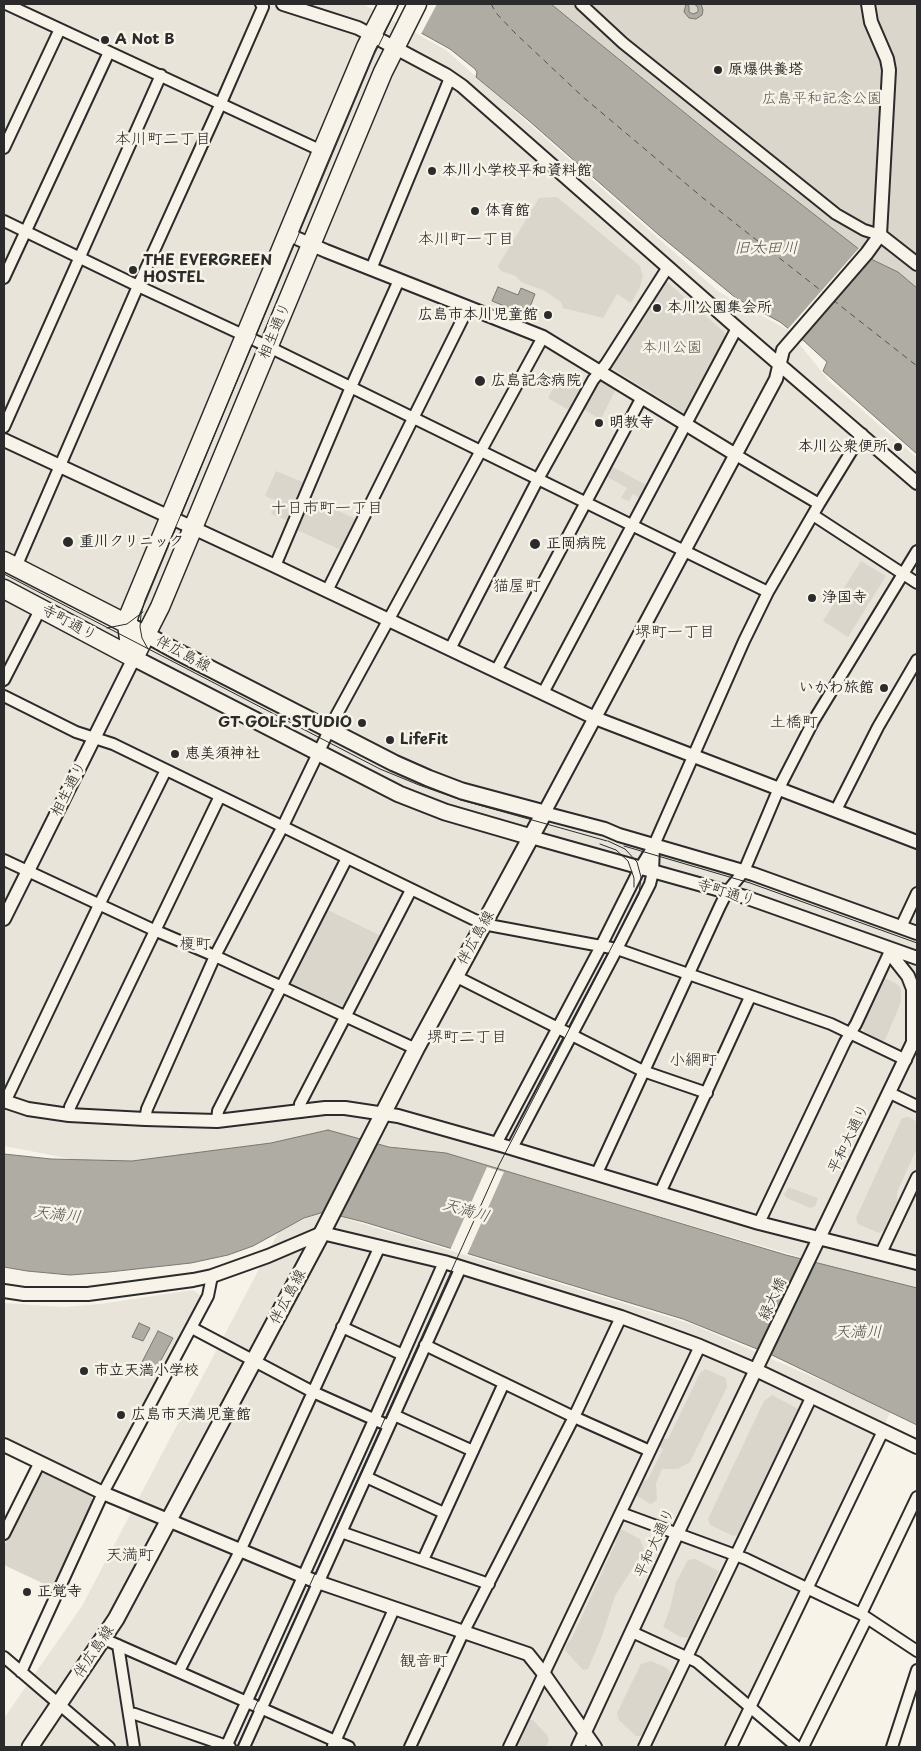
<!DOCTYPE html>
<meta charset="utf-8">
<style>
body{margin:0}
#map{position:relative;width:921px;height:1751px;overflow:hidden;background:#f7f3e8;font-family:"Playpen Sans",sans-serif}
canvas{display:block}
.frame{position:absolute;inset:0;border:5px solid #2b2b2b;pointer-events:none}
</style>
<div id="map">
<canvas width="921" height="1751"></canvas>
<div class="frame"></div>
</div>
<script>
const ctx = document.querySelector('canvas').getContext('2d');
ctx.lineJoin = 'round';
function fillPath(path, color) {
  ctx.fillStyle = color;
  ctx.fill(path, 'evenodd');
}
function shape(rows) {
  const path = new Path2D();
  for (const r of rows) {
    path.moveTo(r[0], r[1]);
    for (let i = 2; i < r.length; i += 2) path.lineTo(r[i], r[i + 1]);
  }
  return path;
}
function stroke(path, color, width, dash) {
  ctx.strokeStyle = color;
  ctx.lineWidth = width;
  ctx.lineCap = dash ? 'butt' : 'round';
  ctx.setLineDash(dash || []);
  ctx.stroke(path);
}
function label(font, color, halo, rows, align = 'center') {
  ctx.font = font + ' "Playpen Sans","Klee One",sans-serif';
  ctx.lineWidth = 5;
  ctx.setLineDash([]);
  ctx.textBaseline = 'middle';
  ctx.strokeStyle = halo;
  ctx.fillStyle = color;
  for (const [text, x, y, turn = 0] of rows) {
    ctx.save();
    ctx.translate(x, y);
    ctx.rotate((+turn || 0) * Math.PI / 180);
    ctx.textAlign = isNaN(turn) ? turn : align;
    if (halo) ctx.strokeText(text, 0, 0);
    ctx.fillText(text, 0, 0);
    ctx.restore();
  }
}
fillPath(shape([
 [4,4,363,4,446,50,719,292,788,330,830,382,917,458,917,1290,841,1272,800,1257,480,1164,337,1135,199,1157,148,1163,77,1160,4,1146],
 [315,1214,344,1218,694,1325,891,1411,731,1747,4,1747,4,1718,82,1606,279,1231],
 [193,1290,203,1297,106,1481,97,1482,4,1436,4,1303,63,1307,100,1304]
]), '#e8e4da');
fillPath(shape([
 [551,4,917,4,917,288,898,272,873,260,717,139],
 [557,197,640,266,643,277,639,289,631,303,617,294,603,318,563,308,561,302,545,291,521,282,516,276,501,271,498,266,539,198],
 [661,282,667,282,724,332,726,338,689,410,682,412,612,368,611,362],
 [562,373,584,385,570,411,548,398],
 [601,380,616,389,601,419,582,409,596,382],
 [611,466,648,486,641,499,633,494,629,501,621,498,627,488,606,476],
 [276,471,305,483,289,521,271,514,277,501,265,496],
 [309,497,356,519,341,550,295,529],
 [861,561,886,576,848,637,823,621],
 [326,909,383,937,348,1004,341,1006,291,984,290,979],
 [885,978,897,984,901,989,901,1002,885,1040,881,1041,864,1031,862,1026],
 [909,1117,917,1122,917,1148,897,1192,897,1204,884,1230,879,1233,858,1224,856,1218,902,1118],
 [788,1188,791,1188,818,1198,815,1206,810,1208,787,1198,784,1195],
 [705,1369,726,1378,727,1387,690,1462,678,1469,662,1469,656,1483,657,1500,651,1504,637,1496,637,1492,642,1482,648,1479,663,1449,659,1446,662,1438,668,1439,700,1373],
 [772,1395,798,1409,738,1535,733,1536,710,1525,708,1519,764,1401],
 [45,1473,91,1496,94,1502,55,1589,4,1565,4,1546,40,1474],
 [621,1529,640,1539,644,1550,615,1596,602,1636,588,1669,583,1670,565,1650,567,1643,572,1638,615,1544,617,1535],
 [695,1559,719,1571,688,1638,681,1637,663,1627,670,1609,676,1582,688,1560],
 [651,1661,667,1668,671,1673,641,1736,636,1736,619,1720,617,1713,641,1664],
 [529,1720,533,1720,547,1735,549,1741,546,1747,516,1747]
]), '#dad6cc');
const water = shape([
 [369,4,551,4,717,139,873,260,898,272,917,288,917,454,823,371,827,362,804,341,780,322,736,298,659,235,528,120,476,77,477,72,475,69,450,49,369,4],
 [686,4,689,6,689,12,693,14,698,12,698,8,696,5,692,4,701,4,703,10,702,15,696,19,689,18,684,12,686,4],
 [498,287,518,295,521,288,535,294,527,315,492,301,498,287],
 [328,1130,389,1147,446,1153,786,1255,917,1288,917,1425,772,1355,683,1319,364,1222,324,1212,304,1218,253,1246,228,1255,191,1263,109,1272,70,1275,27,1271,4,1267,4,1154,51,1159,132,1161,271,1143,328,1130],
 [139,1323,150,1328,143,1341,132,1337,139,1323],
 [158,1331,173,1338,155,1371,141,1364,158,1331]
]);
fillPath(water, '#afaca4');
stroke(water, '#7a7874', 1);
fillPath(shape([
 [368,4,437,4,421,34,367,6],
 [860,247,872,256,798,340,787,330],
 [487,1167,504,1172,467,1255,450,1250]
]), '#f7f3e8');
stroke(shape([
 [491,4,497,14,515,33,583,97,703,198,824,293],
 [833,300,917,366]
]), '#53524f', 1, [6, 5]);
const minor = shape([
 [6,4,322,151],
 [581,4,623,43,836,214,864,230,880,235],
 [4,148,60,29],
 [4,221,138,286,269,347,768,592],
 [371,269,450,78],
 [4,278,109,52],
 [4,427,161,75],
 [736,455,819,504],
 [813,515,917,583],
 [275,566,351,387,399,280],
 [16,567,138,286,221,103,263,7,261,4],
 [327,591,468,308],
 [450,649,538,479,593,380,606,364,668,267],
 [496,671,642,397],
 [4,680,41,608],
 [543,693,737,328],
 [4,696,76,732,113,744,483,924,617,949,831,1024,906,1060],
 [836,810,878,727,917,660],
 [4,860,154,930,215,956,416,1049],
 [901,927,917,893],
 [455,976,643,1071,707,1093],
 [890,1093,917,1106],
 [5,1102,99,905,166,770],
 [300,1112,300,1104,411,890],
 [69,1115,70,1107,220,796],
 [145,1119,147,1109,215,956,283,826,336,716,543,337],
 [217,1121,218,1111,347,858],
 [496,1144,601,946,640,868,654,845,744,641,768,592,819,504,862,434],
 [512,1148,617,949,650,884,653,872,654,846],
 [597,1173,720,906,727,892,744,871,779,788,814,720,917,551],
 [660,1193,750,997],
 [759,1223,845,1042,856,1024,891,949],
 [881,1253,917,1177],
 [342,1327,403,1355],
 [192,1328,313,1392,389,1426],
 [425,1345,574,1417,650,1451],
 [394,1415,473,1451],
 [366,1477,444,1513],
 [621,1513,746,1559,861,1614,917,1651],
 [341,1532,489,1584],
 [4,1534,40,1462],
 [423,1560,504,1383],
 [861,1614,917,1497],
 [632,1632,697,1662,797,1747],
 [104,1639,349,1747],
 [118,1645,134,1747],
 [4,1657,109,1747],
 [179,1671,240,1551,380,1246],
 [21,1672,103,1493,208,1296,212,1276],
 [129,1713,135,1714,230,1747],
 [333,1746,394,1609],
 [226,1747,374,1420,444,1262],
 [244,1747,461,1267],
 [410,1747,463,1633,574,1417,621,1317],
 [509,1747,700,1346],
 [644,1747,811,1398],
 [731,1747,883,1431],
 [803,1747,867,1618],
 [892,1747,917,1670]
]);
const tertiary = shape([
 [283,4,358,28,446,75,462,86,737,328,917,483],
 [868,4,871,22,887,59,889,70,880,235,867,253,783,350,776,379,544,813,605,829,619,835,753,874,917,933],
 [287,234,326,251,543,337,736,455],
 [880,235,917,264],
 [4,440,275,566,595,718,917,842],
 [531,837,745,897,917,958],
 [4,919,134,658],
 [891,949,893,957,908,976,913,989,913,1043],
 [4,1101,28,1109,69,1115,145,1119,217,1121,325,1108,345,1108,398,1116,504,1146,759,1223,917,1263],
 [4,1291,24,1294,88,1294,193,1280,212,1276,268,1256,322,1233,444,1262,621,1317,700,1346,756,1370,917,1447],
 [4,1445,103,1493,312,1580,528,1654,544,1674,595,1747],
 [578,1747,677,1534,917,1034]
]);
const secondary = shape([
 [134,658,399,794,445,812,531,837],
 [30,1747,116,1619,322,1233,416,1049,544,813,462,791,428,778,394,763,178,652,127,624]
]);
const trunk = shape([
 [4,561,127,624],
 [4,589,134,658],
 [134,658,160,607,383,72,417,4],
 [134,658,129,639,127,624,129,615,317,163,366,47,388,4]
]);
stroke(minor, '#2b2b2b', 14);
stroke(tertiary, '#2b2b2b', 16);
stroke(secondary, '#2b2b2b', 19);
stroke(trunk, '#2b2b2b', 21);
stroke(minor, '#f7f3e8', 10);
stroke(tertiary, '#f7f3e8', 12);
stroke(secondary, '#f7f3e8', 15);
stroke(trunk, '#f7f3e8', 18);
stroke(shape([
 [4,574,380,769,419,785,461,800,607,841],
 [107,628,127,624,143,612],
 [148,649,142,638,140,627,141,614,145,600,374,55,399,4],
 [600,844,616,850,628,861,634,878,634,887],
 [624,846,750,883,917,943],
 [237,1747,499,1165,639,894,641,877,637,862,625,849,608,841]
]), '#2b2b2b', 1);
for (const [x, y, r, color] of [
 [105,40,5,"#2b2b2b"],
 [718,70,5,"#2b2b2b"],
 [432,171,5,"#2b2b2b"],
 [475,211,5,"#2b2b2b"],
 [133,270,5,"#2b2b2b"],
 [657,308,5,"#2b2b2b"],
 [548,315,5,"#2b2b2b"],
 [480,381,6,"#2b2b2b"],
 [599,423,5,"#2b2b2b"],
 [898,447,5,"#2b2b2b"],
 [68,542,6,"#2b2b2b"],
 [535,544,6,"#2b2b2b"],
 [812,598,5,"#2b2b2b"],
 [884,688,5,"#2b2b2b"],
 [362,723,5,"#2b2b2b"],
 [390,740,5,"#2b2b2b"],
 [175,754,5,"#2b2b2b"],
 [84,1371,5,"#2b2b2b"],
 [121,1415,5,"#2b2b2b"],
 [27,1592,5,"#2b2b2b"]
]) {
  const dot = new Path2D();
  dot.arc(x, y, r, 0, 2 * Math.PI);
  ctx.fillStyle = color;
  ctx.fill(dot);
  stroke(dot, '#f7f3e8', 2);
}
label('bold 15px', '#2b2b2b', '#f7f3e8', [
 ["A Not B",115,40],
 ["原爆供養塔",728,70],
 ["本川小学校平和資料館",442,171],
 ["体育館",485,211],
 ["THE EVERGREEN",143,261],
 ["HOSTEL",143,278],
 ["本川公園集会所",667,308],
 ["広島市本川児童館",538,315,"right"],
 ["広島記念病院",491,381],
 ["明教寺",609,423],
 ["本川公衆便所",888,447,"right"],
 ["重川クリニック",79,542],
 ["正岡病院",546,544],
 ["浄国寺",822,598],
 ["いかわ旅館",874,688,"right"],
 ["GT GOLF STUDIO",352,723,"right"],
 ["LifeFit",400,740],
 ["恵美須神社",185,754],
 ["市立天満小学校",94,1371],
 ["広島市天満児童館",131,1415],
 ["正覚寺",37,1592]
], 'left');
label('15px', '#575653', '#f7f3e8', [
 ["広島平和記念公園",822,99],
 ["本川公園",672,348]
]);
label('15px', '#2b2b2b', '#f7f3e8', [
 ["相生通り",275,331,-67],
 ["寺町通り",69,623,28],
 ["伴広島線",183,654,28],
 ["相生通り",69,789,-63],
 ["寺町通り",726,893,17],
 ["伴広島線",476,938,-61],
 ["平和大通り",849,1139,-64],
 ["伴広島線",288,1297,-62],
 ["緑大橋",773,1299,-65],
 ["平和大通り",655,1543,-65],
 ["伴広島線",94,1652,-56]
]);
label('16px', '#2b2b2b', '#f7f3e8', [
 ["本川町二丁目",163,140],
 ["本川町一丁目",466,240],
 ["十日市町一丁目",327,509],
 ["猫屋町",517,587],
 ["堺町一丁目",675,633],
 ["土橋町",794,723],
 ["榎町",195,945],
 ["堺町二丁目",467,1038],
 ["小網町",693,1061],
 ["天満町",130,1556],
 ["観音町",424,1662]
]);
label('italic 16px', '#53524f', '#f7f3e8', [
 ["旧太田川",766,249],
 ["天満川",466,1211,16],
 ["天満川",57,1215,7],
 ["天満川",858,1333]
]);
</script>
